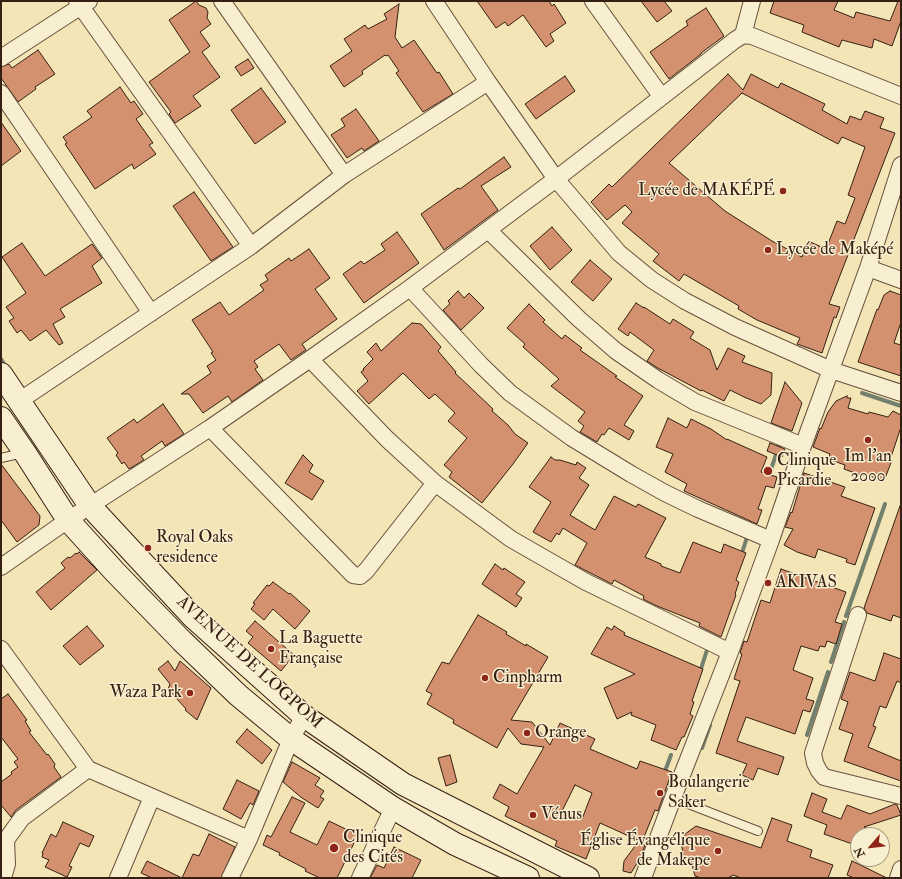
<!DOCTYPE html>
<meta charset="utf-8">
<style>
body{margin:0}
#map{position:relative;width:902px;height:879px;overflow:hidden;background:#f4e5b6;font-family:"IM FELL Double Pica",serif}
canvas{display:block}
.frame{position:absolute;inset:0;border:2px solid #352013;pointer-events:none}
.north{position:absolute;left:850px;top:827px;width:40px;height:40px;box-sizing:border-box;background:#f8eed0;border:1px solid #aa9c84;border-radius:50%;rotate:242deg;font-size:11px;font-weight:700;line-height:16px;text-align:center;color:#352013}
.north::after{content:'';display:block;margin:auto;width:14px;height:18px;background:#8f2418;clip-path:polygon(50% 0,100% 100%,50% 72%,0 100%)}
</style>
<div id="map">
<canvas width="902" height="879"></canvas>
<div class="frame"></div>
<div class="north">N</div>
</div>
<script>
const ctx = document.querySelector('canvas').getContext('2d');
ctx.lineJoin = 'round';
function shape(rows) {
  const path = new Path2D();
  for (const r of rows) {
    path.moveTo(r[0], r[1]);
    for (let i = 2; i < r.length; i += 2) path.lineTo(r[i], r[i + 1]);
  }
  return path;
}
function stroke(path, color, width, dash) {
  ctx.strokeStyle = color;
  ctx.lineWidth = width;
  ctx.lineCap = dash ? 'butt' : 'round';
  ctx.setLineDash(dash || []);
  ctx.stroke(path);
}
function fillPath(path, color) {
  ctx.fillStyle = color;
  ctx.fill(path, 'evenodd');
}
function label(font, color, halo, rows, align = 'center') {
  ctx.font = font + ' "IM FELL Double Pica",serif';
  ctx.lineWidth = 3;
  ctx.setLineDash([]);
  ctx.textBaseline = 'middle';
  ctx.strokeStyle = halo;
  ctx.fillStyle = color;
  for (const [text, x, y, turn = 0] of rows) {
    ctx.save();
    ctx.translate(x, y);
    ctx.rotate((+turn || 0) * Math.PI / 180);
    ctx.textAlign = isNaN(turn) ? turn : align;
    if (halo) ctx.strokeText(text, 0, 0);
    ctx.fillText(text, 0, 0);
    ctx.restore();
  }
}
stroke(shape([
 [1,359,6,367],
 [862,393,901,406],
 [769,475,779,446],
 [741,556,748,534],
 [846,616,885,504],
 [831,662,844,622],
 [700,672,707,650],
 [807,735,828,672],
 [702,748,710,725],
 [664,774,671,755]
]), '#73806d', 4);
const building = shape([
 [196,1,199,5,206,8,208,12,207,18,211,24,200,32,210,46,202,52,220,77,193,96,201,106,175,123,169,114,171,112,149,82,190,52,169,20,196,1],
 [477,1,549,1,552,6,554,4,566,23,550,34,554,41,546,47,523,15,508,26,505,22,496,28,477,1],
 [641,1,664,1,672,11,657,22,641,1],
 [774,1,838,1,834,10,854,18,856,12,890,21,898,1,901,1,901,21,892,46,874,39,872,48,842,40,839,47,802,32,804,25,770,13,774,1],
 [399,4,395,37,402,48,414,40,437,73,439,72,453,94,423,112,396,73,399,71,388,55,386,56,385,55,362,71,363,74,344,87,330,66,352,51,344,39,365,25,368,29,387,19,384,14,399,4],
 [706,8,724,36,701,53,701,54,669,79,650,52,688,25,686,21,706,8],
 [38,50,55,74,35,87,36,89,18,102,1,78,1,67,9,64,12,68,38,50],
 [248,59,254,68,241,76,235,67,248,59],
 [728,74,743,90,751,74,778,88,781,83,825,104,822,110,847,124,850,116,861,120,865,111,884,118,880,128,895,133,829,304,840,307,836,318,834,317,822,353,797,344,800,338,757,320,738,309,739,306,684,274,679,281,653,261,659,254,622,223,632,212,625,205,607,220,591,202,609,184,612,187,728,74],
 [742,93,838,144,842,137,865,147,848,195,855,198,845,224,837,221,826,249,808,241,802,257,772,241,725,211,669,163,742,93],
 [565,76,575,91,536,119,525,104,565,76],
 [120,87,131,103,134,101,143,114,136,119,153,143,149,145,156,154,134,169,132,164,95,189,65,144,67,143,63,137,92,117,87,111,120,87],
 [261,88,286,122,255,144,231,110,261,88],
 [356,109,379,141,364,151,362,148,347,158,331,135,345,126,341,119,356,109],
 [1,122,21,151,1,166,1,122],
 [504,157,511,167,481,186,498,210,444,250,421,214,458,188,460,189,504,157],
 [194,192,233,247,211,261,173,206,194,192],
 [552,227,572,250,550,270,530,246,552,227],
 [397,232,419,263,364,303,343,274,361,261,364,264,385,250,381,244,397,232],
 [22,243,45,276,92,244,102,258,92,266,102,283,60,309,65,317,53,324,63,343,59,345,46,330,30,341,21,330,17,333,9,321,14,318,6,307,26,293,2,257,22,243],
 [309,249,330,278,315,289,337,319,302,344,306,350,291,360,279,344,254,361,258,367,255,369,263,380,232,402,228,396,203,413,189,394,181,394,211,373,207,366,216,360,211,353,213,352,192,320,220,302,229,315,264,290,260,285,268,280,265,275,289,258,291,261,309,249],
 [590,260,612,279,593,301,571,282,590,260],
 [458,291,464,298,469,293,484,308,461,330,443,310,450,304,448,301,458,291],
 [890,291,901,295,901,322,894,343,901,345,901,376,858,362,877,309,878,310,884,295,890,291],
 [636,303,644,308,644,307,670,324,673,319,694,332,690,338,710,350,717,370,728,348,745,356,742,362,772,373,771,395,761,404,744,397,730,390,724,401,702,390,701,391,656,367,647,361,654,350,630,332,628,336,618,329,636,303],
 [529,304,545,320,543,322,562,339,565,335,582,348,580,350,617,376,615,377,643,396,624,425,634,431,629,440,609,428,604,435,602,434,597,442,580,432,584,426,578,421,585,412,551,386,559,379,523,347,525,344,507,328,529,304],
 [412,323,421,324,441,347,438,351,456,372,455,373,493,409,492,411,508,425,515,434,528,443,513,464,482,503,449,477,452,472,444,465,467,438,448,421,455,413,435,394,429,399,403,373,369,404,357,391,368,381,361,372,364,370,363,369,373,359,367,352,376,343,381,351,412,323],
 [785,382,802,403,792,431,771,423,785,382],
 [847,396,847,398,851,398,848,408,868,414,869,412,888,417,893,411,901,415,901,427,890,460,892,460,884,481,864,474,863,476,844,469,845,465,828,459,830,454,813,447,820,428,821,429,828,412,836,401,847,396],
 [163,404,184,434,165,446,162,441,141,456,144,460,129,469,124,462,122,464,116,455,118,453,107,438,134,419,137,423,163,404],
 [668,418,687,428,691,419,711,429,727,440,727,439,767,457,761,472,777,477,774,488,766,486,758,509,762,510,757,524,684,491,687,484,665,472,673,454,656,447,668,418],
 [770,443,785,449,782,457,767,451,770,443],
 [303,455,313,465,309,472,324,481,312,500,285,483,303,455],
 [551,457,555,460,560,460,576,465,577,462,586,468,579,478,589,485,570,515,595,530,614,496,636,507,638,504,666,518,645,557,661,564,661,566,680,573,693,542,721,553,724,544,746,553,736,580,739,582,735,594,736,595,721,637,699,626,700,623,657,606,643,599,644,596,614,580,612,584,575,565,587,543,563,528,559,535,557,533,551,542,533,532,551,502,529,487,551,457],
 [1,464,40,516,39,525,17,542,1,520,1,464],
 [804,473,845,487,841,496,875,508,855,565,846,562,847,559,818,549,815,558,797,552,784,545,793,529,785,527,791,512,792,513,804,473],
 [900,506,901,506,901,618,893,615,891,621,867,613,864,608,900,506],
 [79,552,97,570,51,610,36,592,65,568,61,563,68,557,70,558,76,553,77,554,79,552],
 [495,564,503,570,504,568,525,582,516,594,522,598,516,607,482,584,495,564],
 [781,569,846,592,835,622,842,624,836,644,827,641,825,647,820,646,818,651,801,646,793,670,813,678,806,699,814,701,810,712,803,710,795,734,746,717,737,741,784,757,778,775,758,768,753,780,742,775,747,764,716,753,740,681,734,679,742,654,740,653,744,641,747,642,761,600,770,603,781,569],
 [273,582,289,594,290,593,310,611,295,629,273,609,264,620,251,609,255,604,253,603,267,585,269,586,273,582],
 [478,615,507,632,506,634,526,646,526,644,548,657,511,720,532,722,550,745,560,723,595,739,590,749,637,769,640,761,672,772,658,811,655,810,642,842,600,823,586,859,555,846,557,841,505,816,509,807,493,798,500,784,517,794,544,747,521,744,508,728,497,748,453,723,454,720,427,704,432,694,426,691,442,662,449,664,478,615],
 [575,785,592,793,582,819,562,811,575,785],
 [255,621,294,655,281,671,248,643,253,637,246,631,255,621],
 [87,626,104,646,80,665,63,646,87,626],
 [614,626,625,633,624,635,703,669,692,701,694,702,690,714,693,716,684,737,682,737,676,750,651,740,656,725,631,715,632,712,617,719,604,688,635,674,591,654,607,627,612,630,614,626],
 [884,653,901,659,901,683,897,681,886,708,880,706,873,726,876,727,868,747,901,761,901,781,844,761,853,734,839,729,848,702,841,699,850,672,875,681,884,653],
 [168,661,175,671,180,661,211,688,197,720,185,710,186,709,168,689,170,684,158,669,168,661],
 [8,694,27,720,25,721,31,731,29,732,47,755,48,754,55,764,54,767,61,777,16,810,11,817,1,805,1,782,12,774,11,772,18,767,14,762,18,759,1,737,1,699,8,694],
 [247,729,272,750,262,764,236,742,247,729],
 [450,755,457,782,446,786,438,758,450,755],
 [292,762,320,778,315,785,324,791,320,797,324,799,318,808,302,798,283,782,292,762],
 [237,780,259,791,253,805,250,803,241,819,223,809,237,780],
 [812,793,827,799,822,812,841,819,847,805,870,814,895,804,897,805,901,815,864,827,883,834,883,835,858,835,858,846,824,834,827,825,804,816,812,793],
 [292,797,305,803,290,832,317,845,329,821,358,835,337,878,320,878,305,871,306,869,279,855,280,853,263,845,267,835,271,837,292,797],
 [772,818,792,825,787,841,812,850,810,857,833,865,828,878,741,878,733,875,728,878,701,878,695,876,691,861,684,858,681,843,685,834,696,826,761,848,772,818],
 [63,822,94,836,89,847,80,843,69,866,72,867,67,877,45,867,49,860,42,857,43,853,42,853,51,834,56,837,63,822],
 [209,834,235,847,221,878,152,878,141,873,147,861,182,878,193,854,199,856,209,834],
 [638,842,645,845,641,857,631,873,623,871,624,861,638,842],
 [394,847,421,860,412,878,370,878,377,865,384,868,394,847],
 [852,861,887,878,854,878,847,875,852,861]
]);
fillPath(building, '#d3916f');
stroke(building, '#352013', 1);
const lane = shape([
 [1,458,23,453],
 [673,798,758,831]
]);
const street = shape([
 [77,1,251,246],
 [222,1,344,175],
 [434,1,488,82,556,179,619,253,652,280,685,301,735,327,831,370,901,393],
 [593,1,661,96],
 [743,35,752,1],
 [1,58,89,1],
 [1,93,151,313],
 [488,230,579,319,616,351,658,380,695,402,803,446],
 [868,268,901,280],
 [410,288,481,365,510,393,572,438,631,474,665,493,698,509,771,540],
 [310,359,387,439,435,483,511,539,586,582,730,652],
 [19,401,251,246,344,175,488,82],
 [210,428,353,575,360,576,366,571,435,483],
 [1,567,68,520,210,428,310,359,410,288,556,179,735,40,743,35,752,36,901,96],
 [858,615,813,753,815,763,819,771,824,777,901,796],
 [1,649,88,769,249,839],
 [3,878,7,864,6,840,22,818,88,769],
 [118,878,152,797],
 [230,878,249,839,291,739,304,716],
 [360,878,393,808],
 [643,878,673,798,730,652,771,540,803,446,868,268,901,165],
 [898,878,901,869]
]);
const secondary = shape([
 [1,374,90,506,193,617,304,716,403,784,588,878],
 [1,418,25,453,68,520,115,572,182,641,238,695,291,739,393,808,455,844,528,878]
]);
stroke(lane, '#65513c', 10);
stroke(street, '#65513c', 18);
stroke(secondary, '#352013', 24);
stroke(lane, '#f8eed0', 8);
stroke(street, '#f8eed0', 16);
stroke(secondary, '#f8eed0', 22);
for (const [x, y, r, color] of [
 [783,191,4,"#8f2418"],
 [768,250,4,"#8f2418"],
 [868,440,4,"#8f2418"],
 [768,471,5,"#8f2418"],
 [148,548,4,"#8f2418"],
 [768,583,4,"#8f2418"],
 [271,649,4,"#8f2418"],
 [485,678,4,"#8f2418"],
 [190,693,4,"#8f2418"],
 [527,733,4,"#8f2418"],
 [660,793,4,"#8f2418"],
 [533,815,4,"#8f2418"],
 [334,848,5,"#8f2418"],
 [718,851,4,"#8f2418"]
]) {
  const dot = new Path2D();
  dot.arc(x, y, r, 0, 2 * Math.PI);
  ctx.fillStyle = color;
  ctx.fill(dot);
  stroke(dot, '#f8eed0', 1.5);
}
label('17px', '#352013', '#f8eed0', [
 ["Lycée de MAKÉPÉ",775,191,"right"],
 ["Lycée de Maképé",776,250],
 ["Im l'an",868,457,"center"],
 ["2000",868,477,"center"],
 ["Clinique",777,461],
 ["Picardie",777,481],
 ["Royal Oaks",156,538],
 ["residence",156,558],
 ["AKIVAS",776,583],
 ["La Baguette",279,639],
 ["Française",279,659],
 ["Cinpharm",493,678],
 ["Waza Park",182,693,"right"],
 ["Orange",535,733],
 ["Boulangerie",668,783],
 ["Saker",668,803],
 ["Vénus",541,815],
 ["Clinique",343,838],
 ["des Cités",343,858],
 ["Église Évangélique",710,841,"right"],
 ["de Makepe",710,861,"right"]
], 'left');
label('17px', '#352013', '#f8eed0', [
 ["AVENUE DE LOGPOM",249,663,42]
]);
</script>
